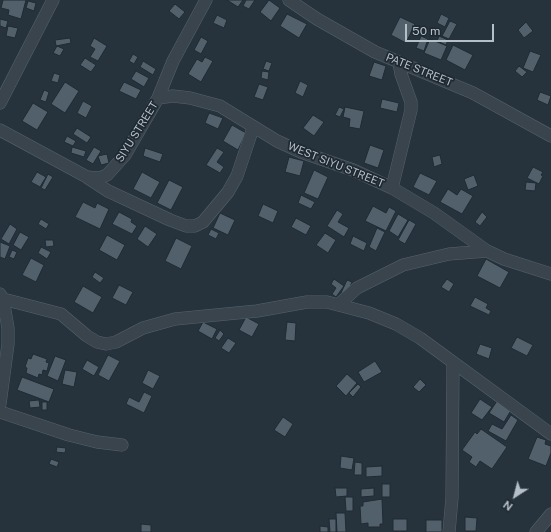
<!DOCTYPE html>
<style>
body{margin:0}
#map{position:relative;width:551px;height:532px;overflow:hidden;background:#26333d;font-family:"Public Sans",sans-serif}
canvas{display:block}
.north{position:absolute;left:495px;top:476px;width:40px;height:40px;-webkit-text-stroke:3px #1e2932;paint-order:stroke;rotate:216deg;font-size:11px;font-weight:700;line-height:16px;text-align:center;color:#b5bfc8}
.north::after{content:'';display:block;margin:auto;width:14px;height:18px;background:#b5bfc8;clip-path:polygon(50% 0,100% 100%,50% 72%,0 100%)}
.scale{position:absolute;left:405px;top:24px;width:89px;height:18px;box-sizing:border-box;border:2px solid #b5bfc8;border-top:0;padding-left:5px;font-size:12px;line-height:14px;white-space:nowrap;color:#b5bfc8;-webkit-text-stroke:3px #1e2932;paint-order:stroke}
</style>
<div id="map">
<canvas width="551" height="532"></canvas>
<div class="north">N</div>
<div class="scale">50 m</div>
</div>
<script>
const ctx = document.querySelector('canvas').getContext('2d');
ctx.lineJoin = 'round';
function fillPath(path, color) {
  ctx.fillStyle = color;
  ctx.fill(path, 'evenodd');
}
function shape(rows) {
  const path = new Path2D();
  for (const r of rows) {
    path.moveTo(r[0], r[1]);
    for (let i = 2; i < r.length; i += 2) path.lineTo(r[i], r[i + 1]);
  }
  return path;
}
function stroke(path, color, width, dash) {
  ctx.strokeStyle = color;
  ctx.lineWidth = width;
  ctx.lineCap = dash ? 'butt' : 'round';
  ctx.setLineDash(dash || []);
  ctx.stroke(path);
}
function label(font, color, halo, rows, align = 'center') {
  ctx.font = font + ' "Public Sans",sans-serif';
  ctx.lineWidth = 3.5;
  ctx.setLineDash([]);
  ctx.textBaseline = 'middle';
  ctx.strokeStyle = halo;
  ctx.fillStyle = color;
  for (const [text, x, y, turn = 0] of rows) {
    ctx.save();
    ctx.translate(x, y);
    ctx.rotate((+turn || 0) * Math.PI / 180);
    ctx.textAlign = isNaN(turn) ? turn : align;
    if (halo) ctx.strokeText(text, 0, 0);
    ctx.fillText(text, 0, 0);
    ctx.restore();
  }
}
const building = shape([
 [3,0,26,0,21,19,8,15,9,10,1,8,3,0],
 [227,0,243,0,238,7,227,0],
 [246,0,255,0,249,9,243,6,246,0],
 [269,0,280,8,271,21,260,12,269,0],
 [28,1,36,3,34,11,26,8,28,1],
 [175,4,185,12,179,19,169,11,175,4],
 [287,14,307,24,299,38,280,26,287,14],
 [441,14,449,18,445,27,437,23,441,14],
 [217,15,227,20,224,28,213,23,217,15],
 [400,17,415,24,406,43,391,35,400,17],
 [0,19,8,21,6,28,0,26,0,19],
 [450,21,457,24,449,39,442,36,450,21],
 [526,22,533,31,524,38,518,30,526,22],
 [8,26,18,28,15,38,6,36,8,26],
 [421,36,428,39,424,51,416,48,421,36],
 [439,36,448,40,446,45,437,41,439,36],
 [201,37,208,41,201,54,194,50,201,37],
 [70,38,71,43,56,46,55,40,70,38],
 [94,38,107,46,98,61,90,57,95,49,90,46,94,38],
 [430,39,447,46,441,60,424,53,430,39],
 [453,45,473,55,465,70,446,60,453,45],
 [57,46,64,49,60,56,53,53,57,46],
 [530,51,541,55,533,72,523,68,530,51],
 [133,54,138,57,134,64,129,61,133,54],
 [205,57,213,61,201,82,188,74,197,59,202,62,205,57],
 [85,58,96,65,91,72,80,65,85,58],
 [143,61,156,69,153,75,140,67,143,61],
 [266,61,272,63,269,71,263,69,266,61],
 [374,62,386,66,382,80,369,76,374,62],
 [519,66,527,72,522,77,515,71,519,66],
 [136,71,149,78,144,87,131,79,136,71],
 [262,71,269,72,268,80,261,78,262,71],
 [54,73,60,75,58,83,51,81,54,73],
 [300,81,308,85,303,97,295,93,300,81],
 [65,82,79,91,65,113,51,104,65,82],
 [124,82,141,90,136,99,119,91,124,82],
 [259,84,268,87,263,100,254,97,259,84],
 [44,90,49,92,46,102,40,100,44,90],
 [540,92,551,96,548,105,537,100,540,92],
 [382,99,399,103,397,112,380,108,382,99],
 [83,101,92,106,86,118,77,113,83,101],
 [33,103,48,112,37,130,22,121,33,103],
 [339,107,344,109,340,117,335,115,339,107],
 [345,107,364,111,360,129,349,127,350,119,343,117,345,107],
 [209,113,223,118,218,129,205,123,209,113],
 [313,115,324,122,314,136,303,128,313,115],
 [232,125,246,133,238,150,223,141,232,125],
 [77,128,91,137,87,143,73,134,77,128],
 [67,136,76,141,73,146,64,142,67,136],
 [370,145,384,150,378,168,364,163,370,145],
 [72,147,86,151,84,157,71,153,72,147],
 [94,147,101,151,93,164,86,160,94,147],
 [145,148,163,154,160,162,143,156,145,148],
 [217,148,224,152,217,162,224,167,220,173,206,165,217,148],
 [107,154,109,163,101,165,98,156,107,154],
 [440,155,442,164,434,167,432,157,440,155],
 [289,157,304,161,300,176,285,172,289,157],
 [533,167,543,172,541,175,543,176,539,184,527,178,533,167],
 [314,170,328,177,318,199,304,193,314,170],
 [37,172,46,177,40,187,31,182,37,172],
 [142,172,160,182,151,198,133,189,142,172],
 [420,173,437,181,429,195,413,187,420,173],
 [48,174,53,177,45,190,41,188,48,174],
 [474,175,478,186,468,190,464,179,474,175],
 [169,180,183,187,171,210,157,203,169,180],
 [526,182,536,183,535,191,525,190,526,182],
 [448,189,457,195,461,189,473,196,462,214,440,202,448,189],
 [301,195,315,202,311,209,298,203,301,195],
 [83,202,95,208,97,203,109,209,100,229,75,217,83,202],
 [263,204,278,211,273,223,258,216,263,204],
 [373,206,386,213,389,207,396,211,386,231,365,221,373,206],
 [337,210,343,214,338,222,349,228,344,237,327,226,337,210],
 [119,212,132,219,131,222,137,226,132,234,112,224,119,212],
 [482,212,487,217,480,226,475,222,482,212],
 [220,213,235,220,228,235,213,228,220,213],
 [398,214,408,220,398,237,389,231,398,214],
 [296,218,311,226,306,235,291,227,296,218],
 [41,219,49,224,46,229,38,224,41,219],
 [409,220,416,224,405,244,398,240,409,220],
 [10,224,17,229,9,244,1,239,10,224],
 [145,226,157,234,148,247,137,239,145,226],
 [377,228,385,232,376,251,369,247,377,228],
 [211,229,219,233,216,239,208,235,211,229],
 [20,232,29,237,21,250,13,245,20,232],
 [325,233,336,240,328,253,316,245,325,233],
 [107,235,125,245,117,260,99,250,107,235],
 [353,236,367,243,364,251,350,244,353,236],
 [176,238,192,246,181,269,165,261,176,238],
 [45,240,53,240,54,246,46,247,45,240],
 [0,242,10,246,5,259,0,257,0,242],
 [41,247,51,252,47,259,38,253,41,247],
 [12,250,17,252,14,259,9,257,12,250],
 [31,258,44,265,36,282,22,275,31,258],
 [486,259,509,272,500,288,477,276,486,259],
 [95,272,104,278,100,283,92,277,95,272],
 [334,279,344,286,336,297,332,294,336,288,331,284,334,279],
 [447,279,454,284,449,292,441,287,447,279],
 [347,280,352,282,346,296,341,293,347,280],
 [119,285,133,292,126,305,112,298,119,285],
 [83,286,102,297,93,313,74,302,83,286],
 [475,297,488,304,486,308,491,311,489,315,470,306,475,297],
 [246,317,259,324,252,337,239,330,246,317],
 [203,322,217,329,212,339,198,331,203,322],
 [287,322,296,323,295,341,285,340,287,322],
 [220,330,224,334,219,341,215,338,220,330],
 [517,337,533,345,527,356,511,348,517,337],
 [228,338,236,343,229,353,221,348,228,338],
 [480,344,492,348,489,359,476,354,480,344],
 [33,354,47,359,46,362,49,363,47,371,43,370,42,375,39,374,38,378,26,373,27,368,25,367,28,358,31,359,33,354],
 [108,355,120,361,109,381,98,375,108,355],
 [55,356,66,360,58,381,47,376,55,356],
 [87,360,99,367,94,376,82,369,87,360],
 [375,361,382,372,364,382,358,372,375,361],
 [65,370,77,372,74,387,62,384,65,370],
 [148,370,160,376,153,389,142,383,148,370],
 [347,374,357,383,346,396,336,386,347,374],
 [22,377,54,389,49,402,17,390,22,377],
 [420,379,426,385,419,392,413,387,420,379],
 [358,384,361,387,353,397,349,393,358,384],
 [144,392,152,396,144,413,126,404,129,397,139,402,144,392],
 [499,398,513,407,504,422,489,413,499,398],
 [480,399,492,407,482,420,471,413,480,399],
 [39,400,40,407,30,408,29,401,39,400],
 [42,402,47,402,47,410,42,410,42,402],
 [511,415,518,420,506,441,488,431,492,424,502,429,511,415],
 [283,417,293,424,285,437,274,430,283,417],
 [481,429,507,447,492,469,480,461,476,467,469,462,472,457,462,450,475,432,477,434,481,429],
 [537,437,546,440,545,444,551,446,551,453,546,466,528,459,537,437],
 [57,447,66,448,65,453,56,452,57,447],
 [341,456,354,458,352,470,340,468,341,456],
 [51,459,59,462,57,467,49,464,51,459],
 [355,462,362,463,362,475,354,475,355,462],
 [382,466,382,476,366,477,366,467,382,466],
 [382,484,390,484,390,497,382,497,382,484],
 [335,488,347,488,347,496,336,497,335,488],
 [374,488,374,496,361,497,361,489,374,488],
 [345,497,353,497,353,511,346,511,345,497],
 [382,499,383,524,380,524,380,527,368,527,368,523,361,524,360,506,363,506,363,502,382,499],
 [336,513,345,513,346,532,337,532,336,513],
 [465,517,477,518,476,531,465,531,465,517],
 [329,519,336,519,336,532,330,532,329,519],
 [393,519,407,519,407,531,393,531,393,519],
 [426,520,442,520,442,532,426,532,426,520],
 [141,524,151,525,151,532,141,532,141,524],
 [320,526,328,527,328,532,320,532,320,526]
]);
fillPath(building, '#51606a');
stroke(building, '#202b34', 1);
const street = shape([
 [289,0,317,19,375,52,473,93,551,136],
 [158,98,173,96,190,98,220,106,277,141,301,152,353,170,392,188,434,213,487,251,504,259,551,274],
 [0,103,53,0],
 [0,130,87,177,99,178,107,175,125,155,158,98,173,61,206,0],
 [88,178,108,191,170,220,186,226,195,226,203,222,228,192,237,176,253,128],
 [392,188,411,110,411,102,401,74,399,63],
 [0,294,3,299,8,328,8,344,0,404],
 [3,299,61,314,87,336,97,342,106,344,116,342,143,328,175,319,257,311,307,302,327,302,369,313,396,324,420,338,551,434],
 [338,305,357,288,403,265,449,254,487,251],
 [0,412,69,435,97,442,122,445],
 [449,532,452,498,453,362],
 [536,532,551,514]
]);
stroke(street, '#57626b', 13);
stroke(street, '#39444d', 12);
label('11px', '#b5bfc8', '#1e2932', [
 ["PATE STREET",419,70,22],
 ["SIYU STREET",137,132,-58],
 ["WEST SIYU STREET",336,165,22]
]);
</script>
